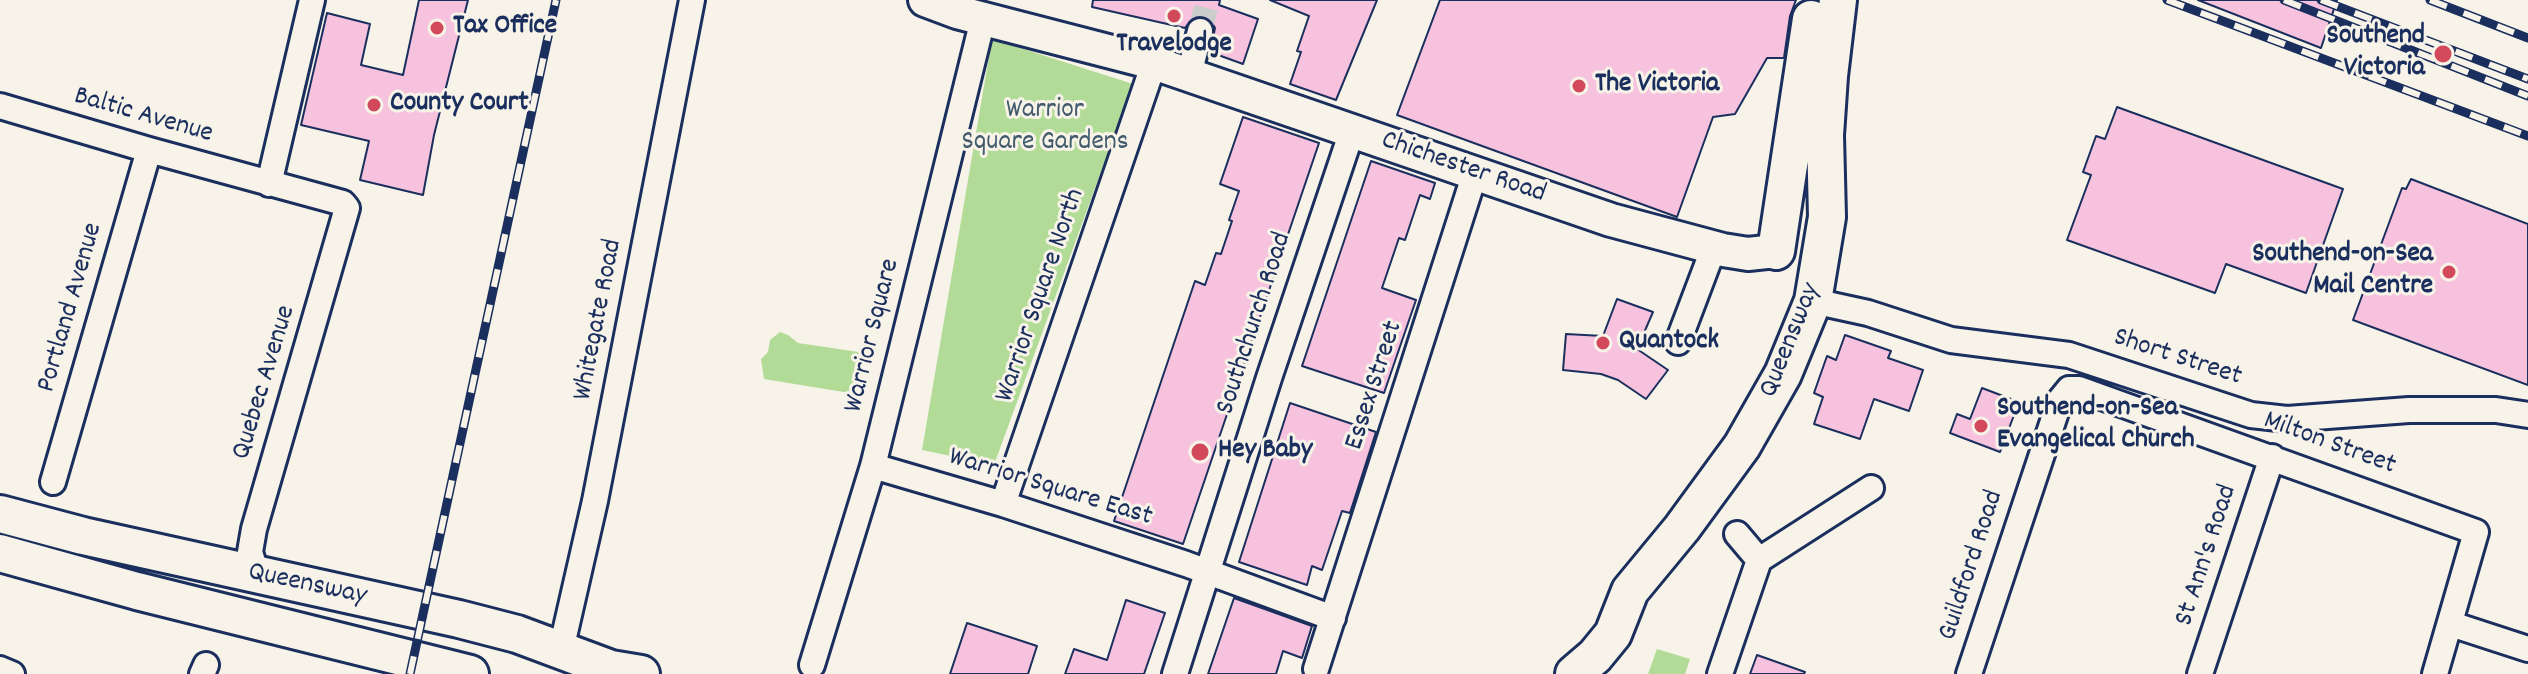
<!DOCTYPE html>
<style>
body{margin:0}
canvas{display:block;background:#f7f3e8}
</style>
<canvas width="2528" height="674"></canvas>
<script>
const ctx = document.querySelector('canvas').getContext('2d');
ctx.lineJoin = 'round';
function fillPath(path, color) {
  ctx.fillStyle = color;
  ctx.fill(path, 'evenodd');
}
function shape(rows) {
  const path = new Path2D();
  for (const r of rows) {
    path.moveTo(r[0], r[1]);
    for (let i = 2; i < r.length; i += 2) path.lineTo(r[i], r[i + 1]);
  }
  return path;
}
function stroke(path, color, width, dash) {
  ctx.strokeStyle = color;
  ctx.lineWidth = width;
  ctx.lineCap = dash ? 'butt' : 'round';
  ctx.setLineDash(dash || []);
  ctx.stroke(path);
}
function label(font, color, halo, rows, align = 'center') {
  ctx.font = font + ' Dekko,sans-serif';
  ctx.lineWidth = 6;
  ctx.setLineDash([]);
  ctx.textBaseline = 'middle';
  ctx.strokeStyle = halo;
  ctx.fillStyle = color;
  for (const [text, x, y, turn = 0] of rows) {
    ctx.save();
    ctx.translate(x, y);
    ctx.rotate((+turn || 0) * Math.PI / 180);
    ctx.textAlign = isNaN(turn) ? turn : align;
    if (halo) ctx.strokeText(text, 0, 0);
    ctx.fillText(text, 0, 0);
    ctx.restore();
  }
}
fillPath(shape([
 [992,39,1133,84,994,465,922,450],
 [780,332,788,335,798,343,865,353,856,394,764,379,761,359,768,352,770,340],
 [1657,649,1690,659,1685,674,1648,674]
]), '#b2db98');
const building = shape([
 [419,0,468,0,434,135,423,195,360,180,369,141,301,125,327,13,370,24,361,65,403,75,419,0],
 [1093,0,1220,0,1219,5,1258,19,1243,64,1210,52,1215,28,1211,21,1204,17,1195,17,1185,28,1092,7,1093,0],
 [1270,0,1377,0,1336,100,1290,84,1301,52,1297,51,1309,16,1270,0],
 [1440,0,1796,0,1790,16,1784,58,1767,58,1735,114,1713,117,1677,217,1397,115,1440,0],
 [2198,0,2337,0,2321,48,2198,0],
 [2117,107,2343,189,2306,293,2226,264,2215,293,2067,240,2091,175,2083,172,2096,136,2105,139,2117,107],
 [1243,117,1319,143,1183,544,1114,521,1195,281,1205,285,1216,253,1221,254,1232,221,1229,220,1239,191,1220,184,1243,117],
 [1371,161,1435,183,1430,199,1420,195,1405,240,1399,238,1382,288,1416,300,1384,393,1302,366,1371,161],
 [2411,179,2528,224,2528,385,2353,320,2402,188,2406,189,2411,179],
 [1617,299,1653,312,1637,349,1668,370,1646,399,1618,380,1601,374,1563,370,1566,334,1603,336,1617,299],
 [1845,335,1891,351,1888,358,1923,370,1909,411,1874,399,1860,439,1814,424,1823,397,1814,393,1827,356,1836,360,1845,335],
 [1982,388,2019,402,2000,452,1950,433,1957,414,1970,419,1982,388],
 [1290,403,1376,432,1350,513,1342,511,1322,570,1312,566,1307,585,1239,562,1290,403],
 [1234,598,1312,626,1302,658,1283,651,1276,674,1208,674,1234,598],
 [1126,600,1165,613,1144,674,1065,674,1074,649,1107,660,1126,600],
 [967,623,1037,646,1028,674,950,674,967,623],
 [1757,655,1805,672,1804,674,1750,674,1757,655]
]);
fillPath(building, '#f7c2dd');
stroke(building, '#1b2f5e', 2);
stroke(shape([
 [1200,31,1208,0]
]), '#cbcccc', 24, [24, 12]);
const street = shape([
 [1189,75,1200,31],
 [0,106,149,150,343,203,347,208,254,529,250,552,257,575],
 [269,184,312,0],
 [1813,301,1868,313,1951,340,2069,355,2251,415,2287,419,2409,410,2496,410,2528,415],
 [1678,342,1714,247],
 [873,466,1003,504,1186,564,1333,618],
 [53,482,149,150],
 [1003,504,1154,63],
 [1737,534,1759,560,1871,488],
 [2451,624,2528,649],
 [561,650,595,501,692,0],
 [812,665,873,466,983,19],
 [0,669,12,674],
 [1316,669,1475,173],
 [202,674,206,665],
 [1175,674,1269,378,1352,131],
 [1720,674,1759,560],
 [1969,674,2060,400,2069,389,2079,389,2476,532,2435,674],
 [2200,674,2272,457]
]);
const secondary = shape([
 [925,0,957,12,1154,63,1611,220,1723,250,1748,254,1776,251]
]);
const primary = shape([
 [1776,251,1811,19],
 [0,514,83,536,459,619,517,634,611,669,641,674],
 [0,553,137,591,470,674],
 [1574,674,1595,656,1613,634,1630,591,1682,528,1742,446,1783,374,1813,301,1827,217,1825,135,1829,76,1838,0]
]);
stroke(street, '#1b2f5e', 30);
stroke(secondary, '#1b2f5e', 38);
stroke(primary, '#1b2f5e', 42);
stroke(street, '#f7f3e8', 24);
stroke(secondary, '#f7f3e8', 32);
stroke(primary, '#f7f3e8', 36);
const rail = shape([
 [2167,0,2528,136],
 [2284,0,2528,96],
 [2321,0,2528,79],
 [2430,0,2528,38],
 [410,674,556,0]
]);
stroke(rail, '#1b2f5e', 9);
stroke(rail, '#f7f3e8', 6, [18]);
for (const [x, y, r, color] of [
 [1174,16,8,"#d1495b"],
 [437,28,8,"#d1495b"],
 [2443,54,10,"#d1495b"],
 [1579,86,8,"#d1495b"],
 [374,105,8,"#d1495b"],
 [2449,272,8,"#d1495b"],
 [1603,343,8,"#d1495b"],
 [1981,426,8,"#d1495b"],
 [1200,452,10,"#d1495b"]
]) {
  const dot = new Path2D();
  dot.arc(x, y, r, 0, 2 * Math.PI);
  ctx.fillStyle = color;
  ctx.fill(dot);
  stroke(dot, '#f7f3e8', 3);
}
label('bold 28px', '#1b2f5e', '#f7f3e8', [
 ["Tax Office",453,28],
 ["Southend",2425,38,"right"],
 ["Victoria",2425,70,"right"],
 ["Travelodge",1174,46,"center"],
 ["The Victoria",1595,86],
 ["County Court",390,105],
 ["Southend-on-Sea",2433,256,"right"],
 ["Mail Centre",2433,288,"right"],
 ["Quantock",1619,343],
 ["Southend-on-Sea",1997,410],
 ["Evangelical Church",1997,442],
 ["Hey Baby",1218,452]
], 'left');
label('28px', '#415a6c', '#f7f3e8', [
 ["Warrior",1045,112],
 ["Square Gardens",1045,144]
]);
label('28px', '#1b2f5e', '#f7f3e8', [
 ["Baltic Avenue",143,117,16],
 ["Chichester Road",1463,169,19],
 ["Warrior Square North",1042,296,-71],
 ["Portland Avenue",72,308,-74],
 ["Whitegate Road",600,320,-79],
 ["Southchurch Road",1256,324,-72],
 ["Warrior Square",874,336,-76],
 ["Queensway",1792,341,-68],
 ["Short Street",2177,359,18],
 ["Quebec Avenue",266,383,-73],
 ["Essex Street",1376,386,-72],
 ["Milton Street",2329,445,20],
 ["Warrior Square East",1050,489,17],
 ["St Ann's Road",2208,556,-72],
 ["Guildford Road",1973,566,-72],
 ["Queensway",307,586,12]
]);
</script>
